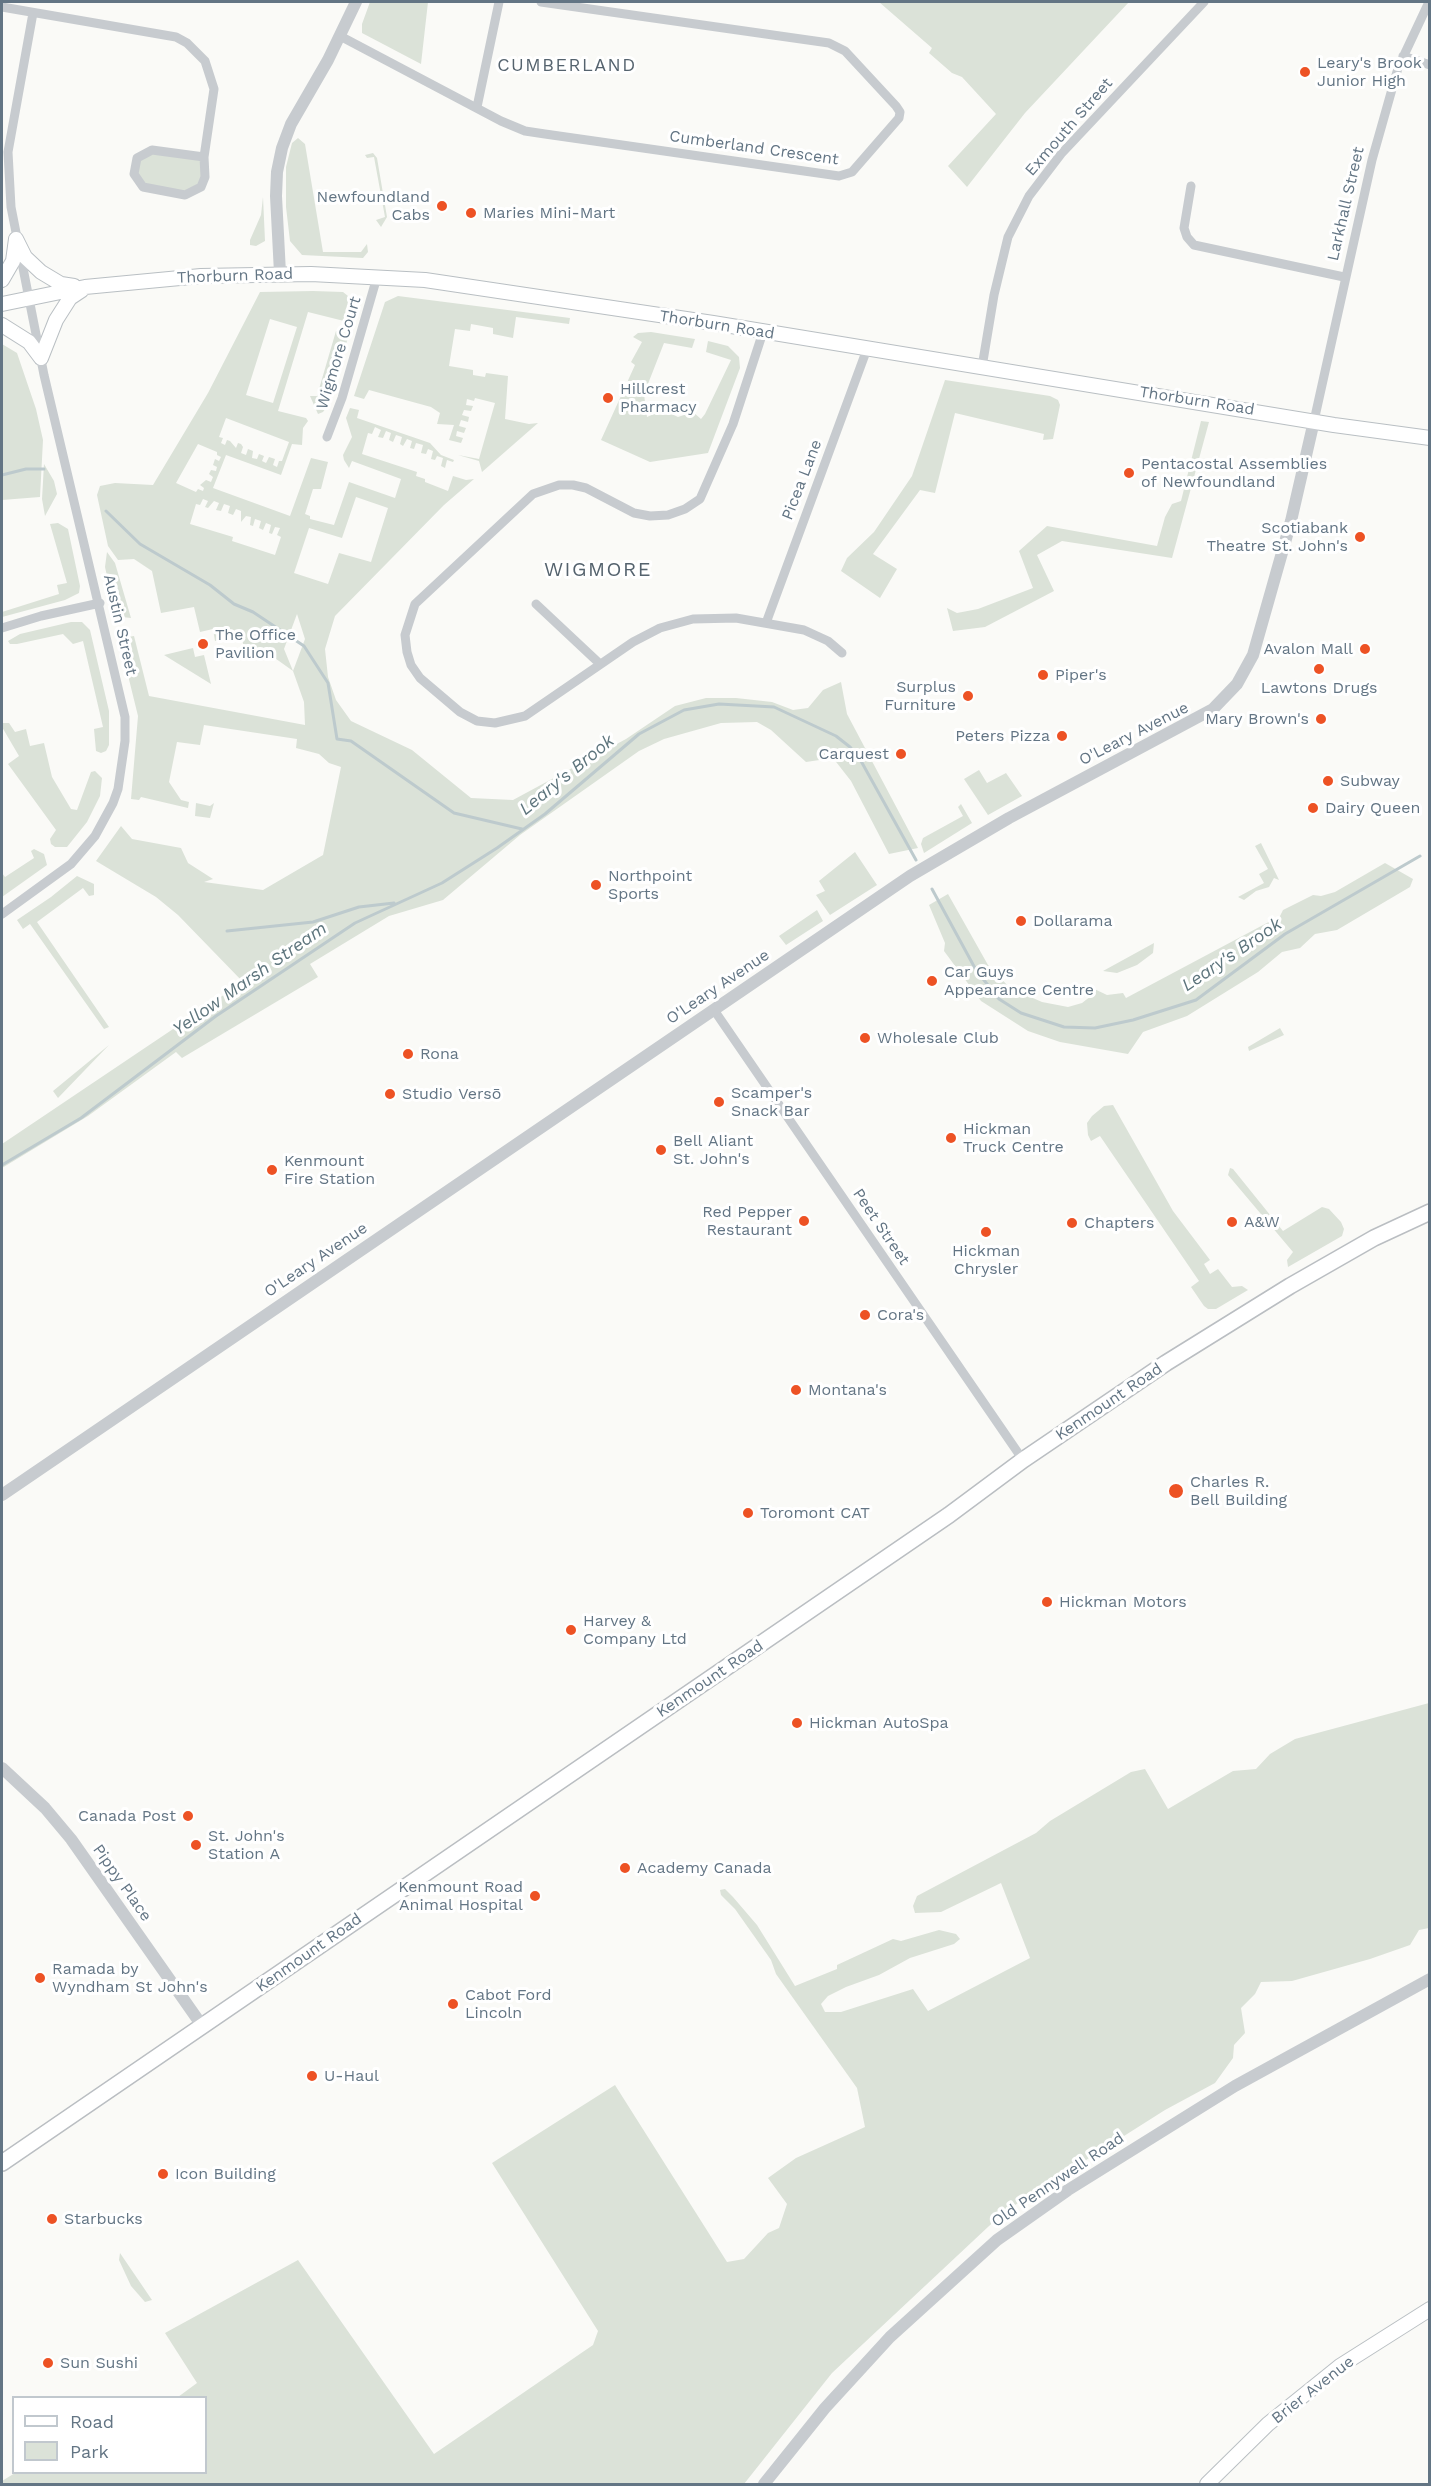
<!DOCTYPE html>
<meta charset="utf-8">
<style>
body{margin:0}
#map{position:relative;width:1431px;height:2486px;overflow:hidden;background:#fafaf7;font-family:"Work Sans",sans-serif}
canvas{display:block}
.frame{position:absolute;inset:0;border:3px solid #637584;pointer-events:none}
.legend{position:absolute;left:12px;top:2396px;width:195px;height:78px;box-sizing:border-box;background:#fff;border:2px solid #c1c8ce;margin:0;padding:8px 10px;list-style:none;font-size:18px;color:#637584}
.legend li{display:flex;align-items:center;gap:12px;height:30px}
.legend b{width:30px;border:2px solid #c1c8ce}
</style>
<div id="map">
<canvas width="1431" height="2486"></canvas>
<div class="frame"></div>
<ul class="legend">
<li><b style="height:8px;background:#fff"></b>Road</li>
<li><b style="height:16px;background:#dbe2d8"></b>Park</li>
</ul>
</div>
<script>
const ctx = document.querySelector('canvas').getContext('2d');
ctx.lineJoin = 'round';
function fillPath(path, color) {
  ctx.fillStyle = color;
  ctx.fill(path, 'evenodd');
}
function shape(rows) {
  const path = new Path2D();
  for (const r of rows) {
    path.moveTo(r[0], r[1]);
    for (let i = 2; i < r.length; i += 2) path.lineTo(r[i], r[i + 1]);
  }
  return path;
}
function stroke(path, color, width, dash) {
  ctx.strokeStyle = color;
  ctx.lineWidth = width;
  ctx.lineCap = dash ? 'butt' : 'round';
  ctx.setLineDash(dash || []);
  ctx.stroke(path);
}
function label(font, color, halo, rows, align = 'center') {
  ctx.font = font + ' "Work Sans",sans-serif';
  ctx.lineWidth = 6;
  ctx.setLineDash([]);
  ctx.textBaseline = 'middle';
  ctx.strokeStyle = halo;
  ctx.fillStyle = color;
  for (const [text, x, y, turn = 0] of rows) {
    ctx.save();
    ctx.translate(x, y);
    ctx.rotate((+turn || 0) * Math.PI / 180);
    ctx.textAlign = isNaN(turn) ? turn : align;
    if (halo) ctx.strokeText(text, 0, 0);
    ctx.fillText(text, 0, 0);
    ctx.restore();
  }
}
fillPath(shape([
 [370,2,428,2,421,64,362,33,362,24],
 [879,2,1129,2,1025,113,967,187,948,166,996,114,962,77,952,73,929,53,932,48],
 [298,138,305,144,323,252,361,252,367,244,368,252,363,258,302,255,290,241,286,207,286,167,292,143],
 [145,152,204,157,205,167,194,193,138,182,137,158],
 [373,153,377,158,387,217,381,227,376,220,385,217,374,157,367,158,365,155],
 [263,197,265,241,256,246,250,245,250,240,261,215],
 [313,291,343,292,353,300,356,309,352,323,308,312,278,411,306,418,308,421,303,428,302,445,292,444,281,475,226,455,213,488,290,516,311,458,328,462,321,489,313,489,305,514,310,516,310,519,334,525,349,482,395,498,401,479,352,461,349,468,344,460,343,455,352,437,346,418,350,408,359,410,357,418,430,443,441,455,454,460,453,462,447,460,445,468,441,466,443,458,437,456,435,460,431,459,433,451,428,449,426,454,421,453,423,445,416,443,414,449,410,448,412,441,407,439,403,446,400,444,402,437,396,435,393,442,389,440,391,433,386,431,383,438,378,437,381,430,375,427,372,434,368,433,362,454,417,472,416,476,425,479,425,482,448,491,453,476,466,480,474,479,444,505,335,616,325,649,328,677,336,700,351,721,412,750,471,798,513,800,626,739,675,706,706,698,736,698,772,702,793,710,808,708,823,690,841,682,847,714,918,848,889,854,851,781,833,758,806,762,771,730,757,722,721,723,664,739,639,751,520,835,443,900,389,916,310,964,318,977,182,1058,176,1052,88,1116,2,1168,2,1144,243,982,178,915,156,897,96,861,121,826,132,839,181,848,188,863,213,879,204,882,263,890,323,855,341,767,329,763,319,754,296,748,297,739,204,725,200,745,177,742,169,782,181,800,189,802,188,808,141,797,139,800,131,799,138,716,123,655,122,641,128,637,134,636,149,696,305,725,304,702,293,671,272,656,250,652,250,656,246,656,241,635,215,641,213,629,200,632,194,607,161,613,152,571,134,559,118,560,108,546,97,495,100,486,115,483,153,485,208,393,260,292],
 [270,319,297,327,273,403,246,395],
 [226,418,289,442,282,461,279,461,277,467,273,465,275,459,269,457,266,463,262,461,264,456,259,454,257,459,252,458,253,451,248,449,246,455,241,453,243,447,241,444,238,443,236,448,230,441,227,440,225,445,221,443,223,438,219,437],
 [198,444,217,452,217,455,221,457,219,461,215,459,213,465,217,467,216,471,211,470,209,474,213,477,211,482,206,480,200,485,204,488,203,491,198,489,196,492,176,483],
 [356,497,388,508,371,562,339,553,328,584,294,573,309,528,342,538],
 [203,499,208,501,205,507,208,508,214,501,219,503,216,510,221,511,224,504,230,506,228,513,233,515,236,509,241,511,241,522,246,516,251,517,250,525,253,526,255,519,261,521,259,528,263,530,266,523,271,525,269,533,272,534,275,527,280,528,277,535,281,537,275,555,232,541,233,537,190,524,196,504,200,505],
 [297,614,305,639,293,671,284,649],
 [398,296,570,318,569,324,516,317,513,338,493,334,493,328,471,324,470,331,455,329,449,366,473,370,473,375,485,377,486,373,508,376,505,419,529,424,538,423,482,472,479,461,458,455,479,459,495,403,475,398,474,401,467,399,466,405,473,406,471,411,464,410,462,415,469,417,468,422,461,420,459,426,466,428,464,433,457,431,456,436,463,438,461,443,449,440,454,425,437,424,440,413,431,407,369,390,364,399,354,396,385,302],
 [336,331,349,334,328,405,323,412,318,414,310,396,317,396],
 [651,332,695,339,692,348,664,343,644,394,647,417,663,410,678,417,693,412,701,419,705,414,731,360,706,352,708,341,728,346,739,357,740,368,708,453,650,462,601,440,635,365,631,362,642,342,633,337,638,333],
 [2,344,17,353,36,409,43,440,40,497,2,500],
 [945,380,1050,396,1058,400,1060,405,1053,439,1043,440,1044,434,955,413,935,493,920,490,873,554,897,569,880,598,841,571,847,558,874,532,912,476],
 [1201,421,1209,422,1172,558,1062,541,1037,555,1054,591,985,627,953,631,947,608,957,613,978,609,1033,588,1019,551,1047,526,1157,546,1165,517,1172,504,1181,501],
 [44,464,54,481,57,494,45,516,42,499],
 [58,523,68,529,80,586,79,593,65,600,2,617,2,612,59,594,57,585,67,583,50,524],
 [107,552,115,563,131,618,122,617,115,612,105,567],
 [71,622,82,622,90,630,109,711,109,745,106,751,101,753,96,751,94,729,103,727,83,641,73,644,63,634,17,644,10,644,8,641,20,634],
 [193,648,195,657,204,655,211,684,164,655],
 [2,723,9,723,15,732,26,729,30,746,44,743,52,777,71,809,77,810,91,772,95,771,102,778,100,796,87,822,67,847,55,847,51,844,50,839,56,830,8,764,19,756,2,727],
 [979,770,987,783,1006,773,1022,796,988,815,964,779],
 [196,803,210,806,214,803,210,818,195,816],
 [961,804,972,823,924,853,921,844,923,838,963,816,958,807],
 [1261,843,1279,880,1274,878,1269,887,1256,891,1244,900,1238,897,1264,883,1259,874,1268,869,1255,846],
 [34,849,44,854,47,865,2,897,2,873,5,877,34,858,31,851],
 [855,852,877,885,830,915,816,895,825,891,819,881],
 [1385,863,1413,879,1410,887,1337,930,1315,934,1300,948,1282,952,1258,972,1187,1016,1143,1032,1128,1054,1060,1042,1028,1031,981,1001,944,951,945,943,929,905,948,894,988,965,1010,988,1042,1002,1068,1007,1082,1003,1091,996,1086,985,1107,995,1123,993,1126,998,1280,916,1283,910,1313,895,1321,896,1335,892],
 [77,876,94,884,94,895,89,896,83,888,37,922,109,1027,104,1029,30,924,23,929,17,920,51,897],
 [817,910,823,921,786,945,779,936],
 [1154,943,1153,953,1137,965,1117,973,1103,971],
 [1280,1028,1284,1035,1249,1051,1248,1047],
 [109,1045,58,1098,53,1091],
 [1113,1105,1173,1211,1210,1260,1204,1264,1210,1274,1218,1269,1232,1287,1242,1286,1248,1290,1216,1309,1208,1309,1204,1306,1191,1287,1199,1281,1100,1136,1091,1141,1088,1135,1087,1123,1092,1116,1104,1106],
 [1230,1168,1233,1169,1283,1231,1322,1207,1329,1209,1341,1222,1344,1229,1342,1236,1288,1267,1287,1260,1293,1252,1228,1175],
 [1429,1703,1429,1928,1419,1930,1410,1945,1370,1959,1292,1981,1261,1982,1255,1994,1241,2008,1245,2033,1234,2045,1233,2058,1215,2083,1165,2110,1004,2212,832,2373,744,2484,2,2484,2,2481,15,2473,206,2472,206,2398,178,2397,197,2383,165,2333,298,2260,434,2454,593,2345,598,2331,492,2163,615,2085,727,2262,744,2259,768,2233,779,2228,787,2204,768,2178,796,2158,865,2127,857,2088,776,1974,771,1960,735,1909,721,1895,720,1890,725,1889,733,1897,757,1925,795,1986,837,1969,837,1965,893,1939,901,1941,939,1930,956,1934,960,1939,954,1944,910,1958,879,1975,846,1987,828,1996,821,2004,825,2012,841,2012,913,1989,928,2011,1030,1958,1001,1883,941,1912,915,1913,913,1906,917,1896,1036,1833,1050,1821,1131,1772,1145,1769,1168,1809,1233,1771,1256,1769,1270,1754,1295,1739],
 [120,2253,152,2300,145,2302,131,2286,119,2260]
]), '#dbe2d8');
stroke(shape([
 [2,475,26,469,44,469],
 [106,511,140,544,210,585,234,604,253,612,304,646,328,683,337,739,351,741,454,813,522,829],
 [932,889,976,970,999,999,1021,1013,1064,1027,1095,1028,1133,1020,1196,1000,1285,934,1420,856],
 [227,931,313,922,359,907,394,903],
 [2,1165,81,1118,216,1016,355,923,442,883,497,848,545,814,639,734,684,710,719,704,774,707,836,736,850,747,861,761,916,860]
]), '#bdcacd', 3);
const secondary = shape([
 [16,239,25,257,41,272,61,284,74,286],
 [2,280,13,261,16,239],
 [2,304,85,287,201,276,311,274,425,280,713,323,1334,425,1430,438],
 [2,325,29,342,41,358],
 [41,358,56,320,70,298,82,290],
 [1207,2484,1268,2424,1340,2366,1430,2309]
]);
const primary = shape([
 [2,2163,949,1515,1023,1460,1166,1363,1290,1286,1374,1238,1430,1212]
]);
stroke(secondary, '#b9bfc3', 16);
stroke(primary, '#babec2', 18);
stroke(shape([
 [2,7,176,37,187,43,205,61,214,89,204,157,205,177,201,187,185,195,143,187,134,174,137,158,152,150,204,157],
 [340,36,501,121,525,131,545,134,839,176,852,172,899,118,900,112,896,106,845,51,829,43,541,2],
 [1403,56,1430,65],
 [477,107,499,2],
 [1191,186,1184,228,1187,237,1194,245,1344,277],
 [763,332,733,424,700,499,685,509,668,515,650,516,634,513,586,488,573,485,559,485,533,494,415,604,405,635,407,652,411,665,420,678,460,712,477,721,495,723,525,716,633,642,660,628,693,619,736,618,804,630,828,641,842,653],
 [982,367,994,295,1008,237,1029,196,1061,154,1204,2],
 [1314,421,1372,160,1398,68,1429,2],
 [327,437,342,398,377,277],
 [536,604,600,664],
 [766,623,867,349],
 [2,628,41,616,100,603],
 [2,914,71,864,95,836,113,803,118,789,125,741,125,717,44,375,11,207,8,152,33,13],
 [714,1010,1023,1460]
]), '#c7cbcf', 9);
stroke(shape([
 [280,273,276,196,277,172,282,148,291,124,328,60,356,2],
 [2,1495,910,876,1009,818,1213,709,1237,684,1253,655,1291,521,1314,421],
 [2,1768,45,1808,71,1839,203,2027],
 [764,2484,825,2408,890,2337,997,2240,1068,2190,1235,2086,1430,1979]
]), '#c7cbcf', 12);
stroke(secondary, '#fff', 14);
stroke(primary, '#fff', 15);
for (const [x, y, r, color] of [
 [1305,72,6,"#ed5224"],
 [442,206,6,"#ed5224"],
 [471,213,6,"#ed5224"],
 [608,398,6,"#ed5224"],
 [1129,473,6,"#ed5224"],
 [1360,537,6,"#ed5224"],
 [203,644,6,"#ed5224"],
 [1365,649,6,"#ed5224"],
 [1319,669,6,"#ed5224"],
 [1043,675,6,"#ed5224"],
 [968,696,6,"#ed5224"],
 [1321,719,6,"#ed5224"],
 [1062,736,6,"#ed5224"],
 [901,754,6,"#ed5224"],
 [1328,781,6,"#ed5224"],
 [1313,808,6,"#ed5224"],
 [596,885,6,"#ed5224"],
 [1021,921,6,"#ed5224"],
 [932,981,6,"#ed5224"],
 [865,1038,6,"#ed5224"],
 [408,1054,6,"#ed5224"],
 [390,1094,6,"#ed5224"],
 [719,1102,6,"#ed5224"],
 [951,1138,6,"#ed5224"],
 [661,1150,6,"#ed5224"],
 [272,1170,6,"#ed5224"],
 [804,1221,6,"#ed5224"],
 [1232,1222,6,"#ed5224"],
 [1072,1223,6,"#ed5224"],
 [986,1232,6,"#ed5224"],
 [865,1315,6,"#ed5224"],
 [796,1390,6,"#ed5224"],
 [1176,1491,8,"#ed5224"],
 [748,1513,6,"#ed5224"],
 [1047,1602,6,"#ed5224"],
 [571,1630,6,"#ed5224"],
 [797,1723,6,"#ed5224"],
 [188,1816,6,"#ed5224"],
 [196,1845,6,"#ed5224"],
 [625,1868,6,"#ed5224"],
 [535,1896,6,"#ed5224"],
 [40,1978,6,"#ed5224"],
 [453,2004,6,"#ed5224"],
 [312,2076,6,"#ed5224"],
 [163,2174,6,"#ed5224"],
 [52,2219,6,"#ed5224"],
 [48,2363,6,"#ed5224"]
]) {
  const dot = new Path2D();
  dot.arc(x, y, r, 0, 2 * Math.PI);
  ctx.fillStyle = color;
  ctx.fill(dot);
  stroke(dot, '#fff', 2);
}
label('16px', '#637584', '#fff', [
 ["Leary's Brook",1317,63],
 ["Junior High",1317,81],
 ["Newfoundland",430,197,"right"],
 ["Cabs",430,215,"right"],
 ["Maries Mini-Mart",483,213],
 ["Hillcrest",620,389],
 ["Pharmacy",620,407],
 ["Pentacostal Assemblies",1141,464],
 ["of Newfoundland",1141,482],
 ["Scotiabank",1348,528,"right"],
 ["Theatre St. John's",1348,546,"right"],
 ["The Office",215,635],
 ["Pavilion",215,653],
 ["Avalon Mall",1353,649,"right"],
 ["Piper's",1055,675],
 ["Surplus",956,687,"right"],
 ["Furniture",956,705,"right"],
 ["Lawtons Drugs",1319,688,"center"],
 ["Mary Brown's",1309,719,"right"],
 ["Peters Pizza",1050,736,"right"],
 ["Carquest",889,754,"right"],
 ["Subway",1340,781],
 ["Dairy Queen",1325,808],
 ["Northpoint",608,876],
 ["Sports",608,894],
 ["Dollarama",1033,921],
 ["Car Guys",944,972],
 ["Appearance Centre",944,990],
 ["Wholesale Club",877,1038],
 ["Rona",420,1054],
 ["Scamper's",731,1093],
 ["Snack Bar",731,1111],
 ["Studio Versō",402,1094],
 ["Hickman",963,1129],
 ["Truck Centre",963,1147],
 ["Bell Aliant",673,1141],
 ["St. John's",673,1159],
 ["Kenmount",284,1161],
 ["Fire Station",284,1179],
 ["Red Pepper",792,1212,"right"],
 ["Restaurant",792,1230,"right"],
 ["A&W",1244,1222],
 ["Chapters",1084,1223],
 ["Hickman",986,1251,"center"],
 ["Chrysler",986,1269,"center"],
 ["Cora's",877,1315],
 ["Montana's",808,1390],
 ["Charles R.",1190,1482],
 ["Bell Building",1190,1500],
 ["Toromont CAT",760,1513],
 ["Hickman Motors",1059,1602],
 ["Harvey &",583,1621],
 ["Company Ltd",583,1639],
 ["Hickman AutoSpa",809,1723],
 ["Canada Post",176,1816,"right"],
 ["St. John's",208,1836],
 ["Station A",208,1854],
 ["Academy Canada",637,1868],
 ["Kenmount Road",523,1887,"right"],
 ["Animal Hospital",523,1905,"right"],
 ["Ramada by",52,1969],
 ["Wyndham St John's",52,1987],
 ["Cabot Ford",465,1995],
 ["Lincoln",465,2013],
 ["U-Haul",324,2076],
 ["Icon Building",175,2174],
 ["Starbucks",64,2219],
 ["Sun Sushi",60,2363]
], 'left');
label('16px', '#637584', '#fff', [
 ["Exmouth Street",1069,127,-49],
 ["Cumberland Crescent",754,148,8],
 ["Larkhall Street",1346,204,-77],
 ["Thorburn Road",235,276,-2],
 ["Thorburn Road",717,325,9],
 ["Wigmore Court",339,353,-73],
 ["Thorburn Road",1197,401,9],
 ["Picea Lane",802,480,-69],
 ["Austin Street",120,625,77],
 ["O'Leary Avenue",1134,734,-27],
 ["O'Leary Avenue",718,987,-34],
 ["Peet Street",881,1227,56],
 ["O'Leary Avenue",316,1260,-34],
 ["Kenmount Road",1109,1402,-34],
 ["Kenmount Road",710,1679,-34],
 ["Pippy Place",122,1883,55],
 ["Kenmount Road",309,1953,-35],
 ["Old Pennywell Road",1058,2180,-34],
 ["Brier Avenue",1313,2390,-38]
]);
ctx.letterSpacing = '1.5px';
label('18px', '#55636e', '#fff', [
 ["CUMBERLAND",567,66]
]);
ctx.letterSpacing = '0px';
label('italic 18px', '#5e757d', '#fff', [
 ["Leary's Brook",567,775,-39],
 ["Leary's Brook",1232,955,-34],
 ["Yellow Marsh Stream",250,979,-35]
]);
ctx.letterSpacing = '1.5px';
label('20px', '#55636e', '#fff', [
 ["WIGMORE",598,570]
]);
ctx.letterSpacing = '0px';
</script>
